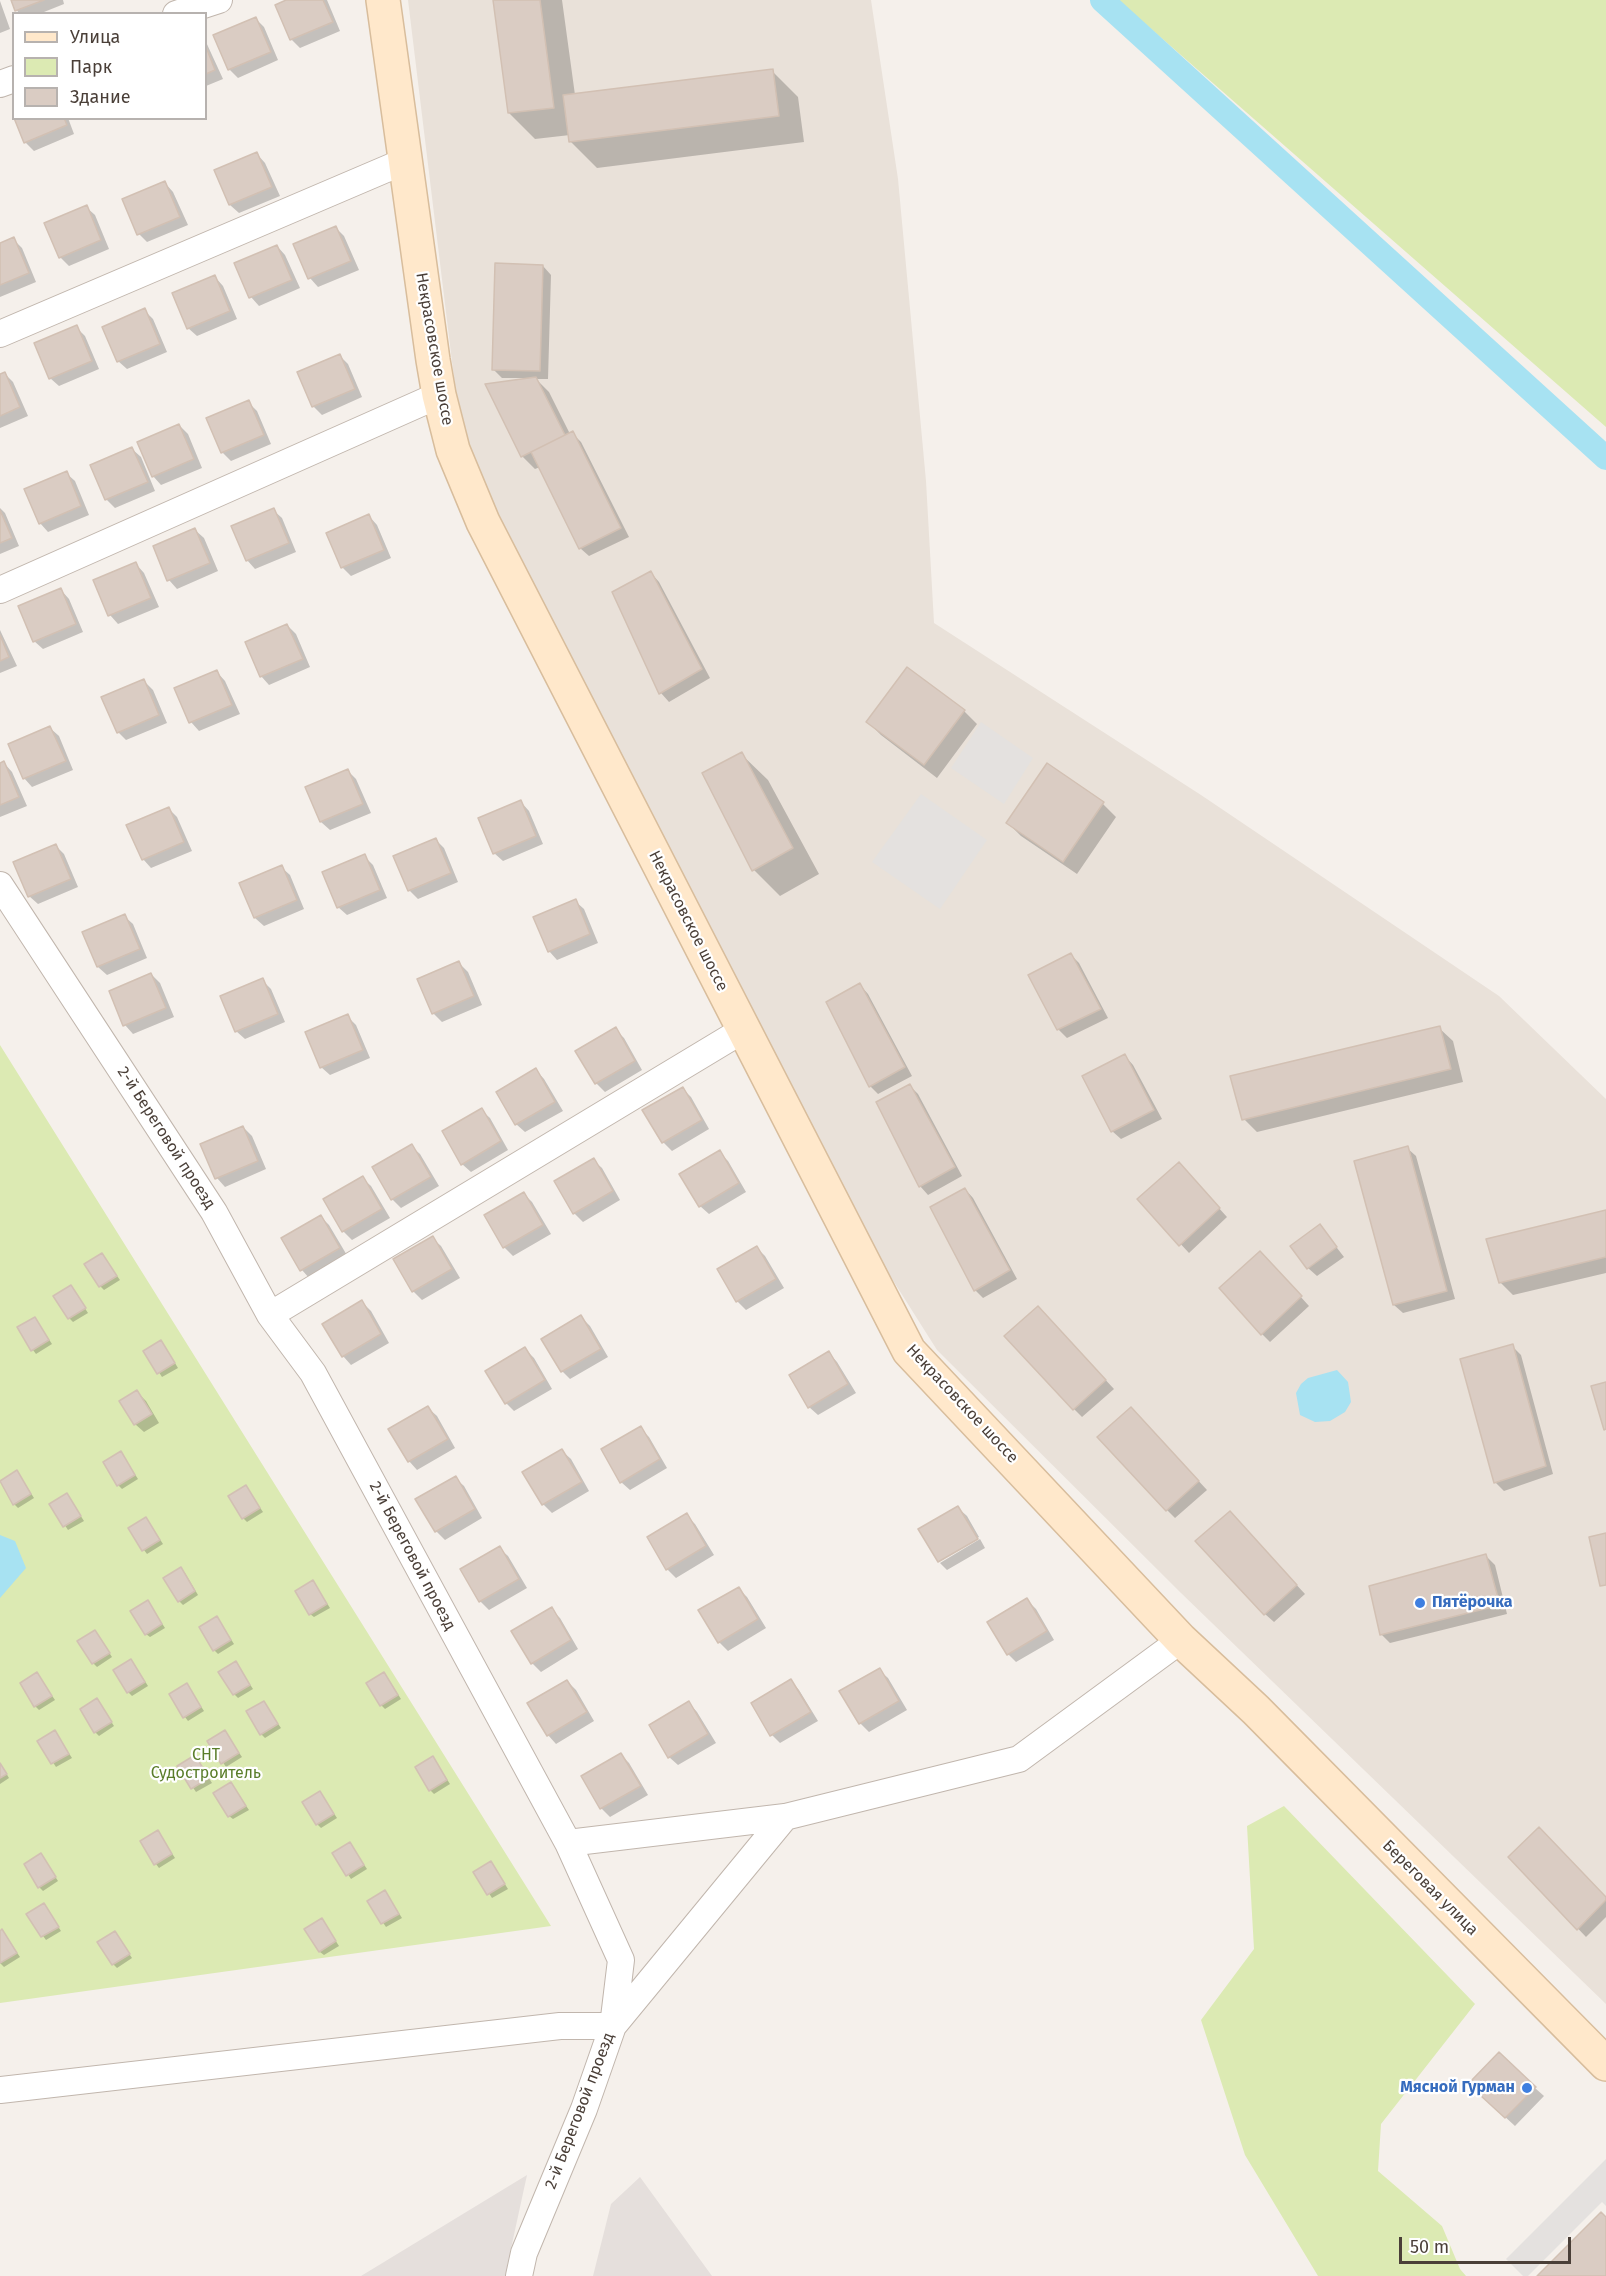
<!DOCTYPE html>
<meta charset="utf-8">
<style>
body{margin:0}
#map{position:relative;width:1606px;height:2276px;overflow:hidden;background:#f5f0eb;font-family:"Fira Sans",sans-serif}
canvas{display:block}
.legend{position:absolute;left:12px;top:12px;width:195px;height:108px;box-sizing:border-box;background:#fff;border:2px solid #b7b2af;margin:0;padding:8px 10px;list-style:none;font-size:18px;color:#4a3f38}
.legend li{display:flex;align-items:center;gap:12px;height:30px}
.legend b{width:30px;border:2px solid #b7b2af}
.scale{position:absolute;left:1399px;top:2237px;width:172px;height:27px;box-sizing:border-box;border:3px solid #4a3f38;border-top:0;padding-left:8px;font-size:18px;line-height:21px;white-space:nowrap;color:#4a3f38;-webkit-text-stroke:4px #fff;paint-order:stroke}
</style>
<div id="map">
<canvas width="1606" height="2276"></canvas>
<ul class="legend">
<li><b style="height:8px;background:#ffe8cb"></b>Улица</li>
<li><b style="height:16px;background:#dceab3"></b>Парк</li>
<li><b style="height:16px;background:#daccc3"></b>Здание</li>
</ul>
<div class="scale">50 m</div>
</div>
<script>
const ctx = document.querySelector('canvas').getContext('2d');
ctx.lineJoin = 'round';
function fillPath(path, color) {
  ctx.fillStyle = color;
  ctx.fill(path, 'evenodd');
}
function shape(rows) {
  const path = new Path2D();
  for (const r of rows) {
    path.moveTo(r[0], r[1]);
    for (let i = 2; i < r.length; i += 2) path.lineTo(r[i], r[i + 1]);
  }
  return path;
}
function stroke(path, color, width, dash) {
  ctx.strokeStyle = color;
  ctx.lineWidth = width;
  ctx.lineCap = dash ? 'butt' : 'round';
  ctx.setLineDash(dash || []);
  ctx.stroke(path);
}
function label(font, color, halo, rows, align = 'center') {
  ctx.font = font + ' "Fira Sans",sans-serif';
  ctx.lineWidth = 4.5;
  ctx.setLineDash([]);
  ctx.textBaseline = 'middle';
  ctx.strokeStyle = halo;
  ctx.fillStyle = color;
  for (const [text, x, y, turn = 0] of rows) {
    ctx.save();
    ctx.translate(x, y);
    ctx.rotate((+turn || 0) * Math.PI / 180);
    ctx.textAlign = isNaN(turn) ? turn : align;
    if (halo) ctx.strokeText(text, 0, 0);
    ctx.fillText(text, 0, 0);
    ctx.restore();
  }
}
fillPath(shape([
 [408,0,871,0,898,179,926,481,934,623,1201,795,1499,996,1606,1099,1606,2004,1181,1593,937,1350,882,1263,498,526,459,419]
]), '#e9e1d9');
fillPath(shape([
 [527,2175,505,2276,361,2276],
 [640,2177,712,2276,593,2276,611,2204]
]), '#e5dfdc');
fillPath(shape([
 [1118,0,1606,0,1606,427],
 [0,1045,551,1926,0,2003],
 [1284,1806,1475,2004,1381,2124,1378,2171,1442,2226,1460,2269,1466,2276,1318,2276,1245,2155,1201,2020,1254,1949,1247,1826]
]), '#dceab3');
fillPath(shape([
 [981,722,1033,758,1004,804,951,768],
 [921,794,987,840,940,909,872,862],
 [1606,2159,1606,2206,1602,2202,1528,2276,1523,2276,1506,2259]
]), '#e4e1df');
fillPath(shape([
 [1337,1370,1348,1382,1351,1402,1345,1412,1330,1421,1315,1422,1300,1415,1296,1393,1301,1384,1308,1378],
 [0,1535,15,1541,26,1568,0,1598]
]), '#a7e2f2');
fillPath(shape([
 [12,0,63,0,64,4,39,14,19,14],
 [290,0,327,0,340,31,300,48,291,39],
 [495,0,562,0,575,95,772,71,798,97,804,142,597,168,570,141,570,135,535,139,509,113],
 [0,1,10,29,0,33],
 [255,18,264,27,278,60,238,78,229,69],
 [206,42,223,79,206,86],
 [15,118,68,118,74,134,34,151,25,142],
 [257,154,265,163,280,196,239,213,230,205,216,171],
 [165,183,173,192,188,225,147,242,139,234],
 [86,207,95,215,109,249,69,266,60,257],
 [336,228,344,236,359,270,318,287,310,278,295,245],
 [13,239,22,248,36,282,0,297,0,245],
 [277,246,285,255,300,288,259,306,251,297],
 [543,266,551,275,548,379,536,379,549,392,570,434,572,433,581,442,629,537,589,556,580,548,540,467,535,469,522,456,525,378,502,378,493,369],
 [215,277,223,286,237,319,197,336,188,328],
 [144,310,153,319,167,352,127,369,118,361],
 [76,327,85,336,99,369,59,386,50,378],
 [339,355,348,364,362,397,322,415,313,406],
 [5,374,13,382,28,416,0,428,0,376],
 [248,402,257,411,271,444,231,461,222,452,208,419],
 [179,425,188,434,202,468,161,485,153,476],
 [132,449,141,457,155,491,115,508,106,499],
 [66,473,75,481,89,515,48,532,40,523],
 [0,508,5,513,19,546,0,554],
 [273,510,282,518,296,552,255,569,247,560],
 [369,516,377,525,391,558,351,576,342,567],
 [195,530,204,538,218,571,177,589,169,580],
 [136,564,144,573,159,607,118,624,110,615],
 [651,573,659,582,710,678,669,702,661,693,614,593],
 [61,590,69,599,83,632,43,649,34,641],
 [287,625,296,634,310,667,269,685,261,676],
 [0,630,17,666,0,673],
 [217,672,225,681,240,714,199,731,191,722,176,689],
 [144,681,153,690,167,723,126,740,118,732],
 [964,711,977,724,937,778,881,735,868,722],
 [50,728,59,736,73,770,32,787,24,778],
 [741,754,768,780,819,874,780,896,754,870],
 [4,763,12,772,27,806,0,817,0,765],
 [1047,765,1103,804,1116,817,1077,874,1021,836,1008,823],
 [348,771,356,779,371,813,330,830,321,822,307,788],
 [521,802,529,811,543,844,503,861,494,853],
 [169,809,177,817,192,851,151,868,143,859],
 [435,839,444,848,458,882,418,899,409,890],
 [55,845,64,854,78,887,38,904,29,896],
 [364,856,373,865,387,898,347,915,338,907],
 [281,867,290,875,304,909,264,926,255,918,241,884],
 [575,901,584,909,598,943,557,960,549,951],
 [124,916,133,924,147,958,107,975,98,967,84,933],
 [1071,955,1079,963,1108,1018,1067,1038,1058,1029],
 [459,963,468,972,482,1005,442,1022,433,1013],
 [151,974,160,983,174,1017,133,1034,125,1025],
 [262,980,271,989,285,1022,245,1039,236,1031],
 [860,985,868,994,912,1076,878,1094,870,1086],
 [347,1016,356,1025,370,1058,330,1075,321,1067],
 [1439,1028,1453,1041,1463,1082,1257,1132,1244,1119],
 [615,1029,624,1038,642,1070,605,1092,596,1083],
 [1125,1056,1133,1065,1162,1119,1121,1139,1112,1131],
 [536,1070,544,1079,563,1111,525,1132,516,1124],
 [910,1086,918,1094,962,1176,928,1195,920,1186],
 [682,1088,691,1097,709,1129,672,1151,663,1142],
 [481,1110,490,1118,508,1150,471,1172,462,1164],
 [243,1127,252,1136,266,1169,225,1187,217,1178],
 [411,1146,420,1154,439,1186,401,1208,392,1199],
 [1407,1148,1416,1156,1455,1299,1403,1313,1394,1305],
 [719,1152,728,1161,746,1192,709,1214,700,1206],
 [593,1160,602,1168,620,1200,583,1222,574,1213,556,1182],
 [1187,1173,1227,1217,1189,1253,1139,1199],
 [362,1178,371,1186,390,1218,352,1240,343,1231],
 [965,1189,973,1198,1017,1279,983,1298,975,1290],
 [524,1194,532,1202,551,1234,513,1256,504,1247,486,1216],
 [1606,1212,1606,1273,1513,1295,1500,1282],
 [321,1217,329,1225,348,1257,310,1279,302,1270,283,1239],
 [1320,1226,1344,1257,1317,1276,1308,1268],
 [432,1238,441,1246,460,1278,422,1300,413,1291,395,1260],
 [757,1248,765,1256,784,1288,746,1310,737,1301],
 [102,1255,120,1280,104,1290,100,1286],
 [1269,1262,1309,1306,1270,1342,1262,1334],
 [71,1287,88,1313,73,1322,69,1318],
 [362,1302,371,1311,389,1343,351,1365,343,1356],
 [581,1317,590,1326,608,1357,570,1379,562,1371],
 [1047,1317,1114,1389,1082,1417,1074,1409],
 [35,1318,52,1344,36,1354,33,1350],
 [164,1345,178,1368,162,1377,145,1351],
 [1512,1346,1521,1355,1553,1474,1504,1491,1495,1482],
 [525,1349,534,1358,552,1389,514,1411,506,1403],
 [829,1353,837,1362,856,1393,818,1415,809,1407],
 [137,1392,146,1401,159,1423,144,1432,135,1424],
 [428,1408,437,1416,455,1448,417,1470,409,1461],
 [1140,1418,1207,1490,1175,1518,1167,1510],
 [640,1428,649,1437,667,1468,630,1490,621,1482],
 [562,1451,571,1459,589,1491,552,1513,543,1504],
 [121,1453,138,1479,122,1489,118,1485],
 [20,1476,34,1498,18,1508,14,1504],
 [455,1478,464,1486,482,1518,445,1540,436,1531,418,1500],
 [249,1491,263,1512,247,1522,243,1518],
 [67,1495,84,1521,68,1530,51,1504],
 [958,1508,967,1516,979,1537,939,1562,920,1530],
 [686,1515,695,1524,714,1555,676,1578,667,1569],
 [146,1518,163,1544,147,1554,144,1550],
 [1238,1522,1305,1594,1274,1622,1265,1614],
 [980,1539,985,1548,947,1570,940,1563],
 [499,1548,508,1556,527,1588,489,1610,480,1601,462,1569],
 [1486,1556,1495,1565,1507,1614,1390,1643,1381,1634],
 [185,1573,198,1595,183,1605,179,1601],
 [316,1586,330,1608,314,1617,310,1614],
 [738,1588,747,1597,766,1628,728,1651,719,1642],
 [1027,1600,1036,1609,1054,1640,1016,1662,1008,1654],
 [148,1602,165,1628,150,1637,146,1634],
 [551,1609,560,1618,578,1649,541,1672,532,1663],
 [220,1622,234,1644,218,1654,214,1650],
 [95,1631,112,1657,97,1667,93,1663],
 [236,1663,253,1689,238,1698,234,1694],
 [134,1664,148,1686,132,1696,128,1692],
 [879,1670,888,1678,907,1710,869,1732,860,1723,842,1692],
 [37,1674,55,1700,39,1710,35,1706],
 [387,1677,401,1699,385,1709,381,1705],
 [567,1681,576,1690,594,1721,556,1744,548,1735],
 [791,1681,799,1690,818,1721,780,1743,772,1735],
 [187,1685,204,1711,188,1721,185,1717],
 [97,1700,114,1726,99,1736,95,1732],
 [263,1702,281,1728,265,1738,261,1734],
 [689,1703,697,1712,716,1743,678,1765,669,1757],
 [55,1732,72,1758,56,1767,39,1741],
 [225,1732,242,1757,226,1767,209,1741],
 [621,1755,629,1763,648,1795,610,1817,602,1809,583,1777],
 [198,1761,212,1783,196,1792,179,1767],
 [436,1762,450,1784,434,1794,430,1790],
 [0,1763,9,1778,0,1784],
 [231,1784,249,1810,233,1819,229,1816],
 [323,1797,337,1818,321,1828,317,1824],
 [158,1832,175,1858,159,1868,156,1864],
 [350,1844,367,1869,351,1879,334,1853],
 [41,1855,58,1881,43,1891,39,1887],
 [1510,1857,1606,1898,1606,1917,1586,1937],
 [494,1867,508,1889,492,1898,475,1872],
 [388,1896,402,1918,386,1927,369,1902],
 [44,1905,61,1931,46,1940,28,1915],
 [322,1920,339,1946,324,1955,320,1952],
 [2,1931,20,1957,4,1967,0,1963,0,1933],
 [115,1933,132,1958,117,1968,113,1964],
 [1535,2088,1544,2096,1515,2126,1478,2092]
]), '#0003');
stroke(shape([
 [1102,0,1606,458]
]), '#a7e2f2', 24);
const building = shape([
 [11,0,44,0,15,11,11,0],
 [286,0,323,0,333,22,290,40,275,5,286,0],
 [493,0,540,0,554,108,508,113,493,0],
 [256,17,271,52,228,70,213,35,256,17],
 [206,47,215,70,206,74,206,47],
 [773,69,779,116,569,142,563,95,773,69],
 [14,118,64,118,67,125,24,143,14,118],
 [257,152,272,187,229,205,214,170,257,152],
 [165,181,180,217,137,235,122,199,165,181],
 [87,205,101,240,59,258,44,223,87,205],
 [336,226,351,261,308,279,293,244,336,226],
 [14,237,29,273,0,285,0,243,14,237],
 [277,245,292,280,249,298,234,263,277,245],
 [495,263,543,265,540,371,492,370,495,263],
 [215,275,230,311,187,329,172,293,215,275],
 [145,308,160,344,117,362,102,327,145,308],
 [77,325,92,361,49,379,34,343,77,325],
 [340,354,355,389,312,407,297,372,340,354],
 [5,372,20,407,0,416,0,374,5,372],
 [536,377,565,435,521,457,485,384,536,377],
 [249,400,264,435,221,453,206,418,249,400],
 [179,424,194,459,152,477,137,442,179,424],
 [573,431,621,528,579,549,531,452,573,431],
 [132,447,148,482,105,500,90,465,132,447],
 [67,471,81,506,39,524,24,489,67,471],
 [274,508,289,543,246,561,231,526,274,508],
 [0,510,12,538,0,543,0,510],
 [369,514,384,550,341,568,326,533,369,514],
 [195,528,210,563,167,581,153,546,195,528],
 [136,562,151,598,108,616,93,580,136,562],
 [651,571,702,669,659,694,612,592,651,571],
 [61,588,76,624,33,642,18,606,61,588],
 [287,624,303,659,260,677,245,642,287,624],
 [0,635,9,657,0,661,0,635],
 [907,667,965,710,924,765,866,722,907,667],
 [217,670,232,705,189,723,174,688,217,670],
 [144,679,159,715,117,733,101,697,144,679],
 [50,726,66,761,23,779,8,744,50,726],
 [742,752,793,848,752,871,702,773,742,752],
 [4,761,19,797,0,805,0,763,4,761],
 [1047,763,1104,802,1063,862,1006,823,1047,763],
 [348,769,363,804,320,822,305,787,348,769],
 [521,800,536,836,493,854,478,818,521,800],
 [169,807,184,842,142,860,126,825,169,807],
 [436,838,451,873,408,891,393,856,436,838],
 [56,844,71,879,28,897,13,862,56,844],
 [365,854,380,890,337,908,322,872,365,854],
 [282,865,297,900,254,918,239,883,282,865],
 [576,899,590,934,548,952,533,917,576,899],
 [125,914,140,949,97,967,82,932,125,914],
 [1071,953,1101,1009,1057,1030,1028,975,1071,953],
 [459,961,474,996,432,1014,417,979,459,961],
 [151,973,166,1008,123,1026,109,991,151,973],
 [263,978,278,1014,235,1032,220,996,263,978],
 [860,983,905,1067,869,1087,826,1002,860,983],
 [348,1014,363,1050,320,1068,305,1032,348,1014],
 [1440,1026,1451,1069,1242,1120,1230,1076,1440,1026],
 [616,1027,635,1061,595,1084,575,1051,616,1027],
 [1125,1054,1154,1110,1111,1132,1082,1076,1125,1054],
 [536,1068,555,1102,515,1125,496,1092,536,1068],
 [910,1084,955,1167,919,1187,876,1102,910,1084],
 [683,1087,702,1120,662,1143,642,1110,683,1087],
 [482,1108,501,1141,461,1165,442,1131,482,1108],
 [243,1126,258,1161,215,1179,200,1144,243,1126],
 [412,1144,431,1177,391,1200,372,1167,412,1144],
 [1408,1146,1447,1291,1393,1305,1354,1161,1408,1146],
 [720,1150,739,1183,699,1207,679,1174,720,1150],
 [594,1158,613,1191,573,1214,554,1181,594,1158],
 [1179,1162,1220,1208,1179,1246,1137,1199,1179,1162],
 [363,1176,382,1209,342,1232,323,1199,363,1176],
 [965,1188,1010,1270,974,1291,930,1207,965,1188],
 [524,1192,543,1225,503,1248,484,1215,524,1192],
 [1606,1210,1606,1257,1499,1283,1486,1239,1606,1210],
 [321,1215,340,1248,300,1271,281,1238,321,1215],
 [1320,1224,1337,1247,1307,1269,1290,1246,1320,1224],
 [433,1236,452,1269,412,1292,393,1259,433,1236],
 [757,1246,776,1279,736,1302,717,1269,757,1246],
 [1260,1251,1302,1296,1261,1335,1219,1288,1260,1251],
 [102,1253,117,1276,99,1287,84,1264,102,1253],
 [71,1285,86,1308,68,1319,53,1296,71,1285],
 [362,1300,381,1334,342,1357,322,1324,362,1300],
 [1038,1306,1106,1380,1073,1410,1004,1336,1038,1306],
 [581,1315,601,1349,561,1372,541,1339,581,1315],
 [35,1317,49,1340,31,1351,17,1327,35,1317],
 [161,1340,175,1363,157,1374,143,1351,161,1340],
 [1513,1344,1546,1466,1494,1483,1460,1359,1513,1344],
 [525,1347,545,1380,505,1404,485,1371,525,1347],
 [829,1351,848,1384,808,1408,789,1375,829,1351],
 [1606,1382,1606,1429,1604,1430,1591,1386,1606,1382],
 [137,1390,152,1414,134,1425,119,1401,137,1390],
 [428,1406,448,1439,408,1462,388,1429,428,1406],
 [1131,1407,1199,1481,1166,1511,1097,1437,1131,1407],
 [641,1426,660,1459,620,1483,601,1449,641,1426],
 [562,1449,582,1482,542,1505,522,1472,562,1449],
 [121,1451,135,1475,117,1486,103,1462,121,1451],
 [17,1470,31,1494,13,1505,0,1481,17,1470],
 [456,1476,475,1509,435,1532,415,1499,456,1476],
 [246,1485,260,1508,242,1519,228,1496,246,1485],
 [67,1493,81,1516,63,1527,49,1504,67,1493],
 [958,1506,978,1539,938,1562,918,1529,958,1506],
 [1230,1511,1297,1585,1264,1615,1195,1541,1230,1511],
 [687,1513,706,1546,666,1570,647,1537,687,1513],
 [146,1517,160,1540,142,1551,128,1528,146,1517],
 [1606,1533,1606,1585,1600,1586,1589,1537,1606,1533],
 [500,1546,519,1579,479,1602,460,1569,500,1546],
 [1486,1554,1500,1605,1380,1635,1369,1586,1486,1554],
 [181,1567,195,1591,178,1602,163,1578,181,1567],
 [313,1580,327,1604,309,1615,295,1591,313,1580],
 [739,1587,758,1619,718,1643,698,1610,739,1587],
 [1027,1598,1047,1631,1007,1655,987,1622,1027,1598],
 [148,1600,162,1624,145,1635,130,1611,148,1600],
 [552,1607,571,1640,531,1664,511,1631,552,1607],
 [217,1616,231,1640,213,1651,199,1627,217,1616],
 [95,1630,110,1653,92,1664,77,1641,95,1630],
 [131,1659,145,1682,127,1693,113,1670,131,1659],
 [236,1661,250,1685,233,1695,218,1672,236,1661],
 [880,1668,899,1701,859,1724,839,1691,880,1668],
 [37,1672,52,1696,34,1707,20,1683,37,1672],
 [384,1672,398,1695,380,1706,366,1683,384,1672],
 [791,1679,811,1712,770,1736,751,1703,791,1679],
 [567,1680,587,1712,547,1736,527,1703,567,1680],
 [187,1683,201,1707,183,1718,169,1694,187,1683],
 [97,1698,112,1722,94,1733,80,1709,97,1698],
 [264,1701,278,1724,260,1735,246,1711,264,1701],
 [689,1701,708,1734,668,1758,649,1725,689,1701],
 [55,1730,69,1754,51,1764,37,1741,55,1730],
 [225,1730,239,1753,221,1764,207,1741,225,1730],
 [621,1753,641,1786,600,1809,581,1776,621,1753],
 [195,1755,209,1778,191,1789,177,1766,195,1755],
 [433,1756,447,1780,429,1791,415,1767,433,1756],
 [0,1763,7,1774,0,1778,0,1763],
 [231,1782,246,1806,228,1817,213,1793,231,1782],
 [320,1791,334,1814,316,1825,302,1802,320,1791],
 [1539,1827,1606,1897,1606,1900,1577,1930,1508,1857,1539,1827],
 [158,1830,172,1854,154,1865,140,1841,158,1830],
 [350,1842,364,1865,346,1876,332,1853,350,1842],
 [41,1853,56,1877,38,1888,24,1864,41,1853],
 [491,1861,505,1884,487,1895,473,1872,491,1861],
 [385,1890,399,1914,381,1924,367,1901,385,1890],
 [44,1903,59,1927,41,1937,26,1914,44,1903],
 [322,1918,336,1941,319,1952,304,1929,322,1918],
 [2,1929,17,1953,0,1963,0,1931,2,1929],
 [115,1931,130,1954,112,1965,97,1942,115,1931],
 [1499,2052,1536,2087,1505,2118,1468,2084,1499,2052],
 [1601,2212,1606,2217,1606,2276,1537,2276,1601,2212]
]);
fillPath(building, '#daccc3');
stroke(building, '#d2c0b3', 1.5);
const minor = shape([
 [176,14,219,0],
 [0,84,14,79],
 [0,334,405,161],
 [0,590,439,395],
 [0,885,214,1212,270,1315,313,1373,568,1843,621,1960,613,2026,584,2109,524,2253,519,2276],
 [270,1315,743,1030],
 [568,1843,785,1817,1019,1759,1181,1640],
 [0,2090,560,2026,613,2026,785,1817]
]);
const secondary = shape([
 [383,0,433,360,439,395,453,450,483,522,909,1351,1181,1640,1256,1710,1606,2064]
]);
stroke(minor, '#c1b6ad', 28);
stroke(secondary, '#d8bd9c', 36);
stroke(minor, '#fff', 26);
stroke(secondary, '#ffe8cb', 33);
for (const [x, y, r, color] of [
 [1420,1603,6,"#3f7fe0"],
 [1527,2088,6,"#3f7fe0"]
]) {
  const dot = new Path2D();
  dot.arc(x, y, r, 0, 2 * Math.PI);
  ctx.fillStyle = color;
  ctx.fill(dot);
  stroke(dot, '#fff', 2);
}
label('16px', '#4a3f38', '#fff', [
 ["Некрасовское шоссе",434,349,80],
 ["Некрасовское шоссе",688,921,63],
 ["2-й Береговой проезд",166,1138,57],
 ["Некрасовское шоссе",962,1404,47],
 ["2-й Береговой проезд",412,1556,62],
 ["Береговая улица",1430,1888,45],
 ["2-й Береговой проезд",580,2111,-69]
]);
label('bold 16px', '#366cbe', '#fff', [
 ["Пятёрочка",1432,1603],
 ["Мясной Гурман",1515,2088,"right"]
], 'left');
label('16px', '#5a7d2a', '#fff', [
 ["СНТ",206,1756],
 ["Судостроитель",206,1774]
]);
</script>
